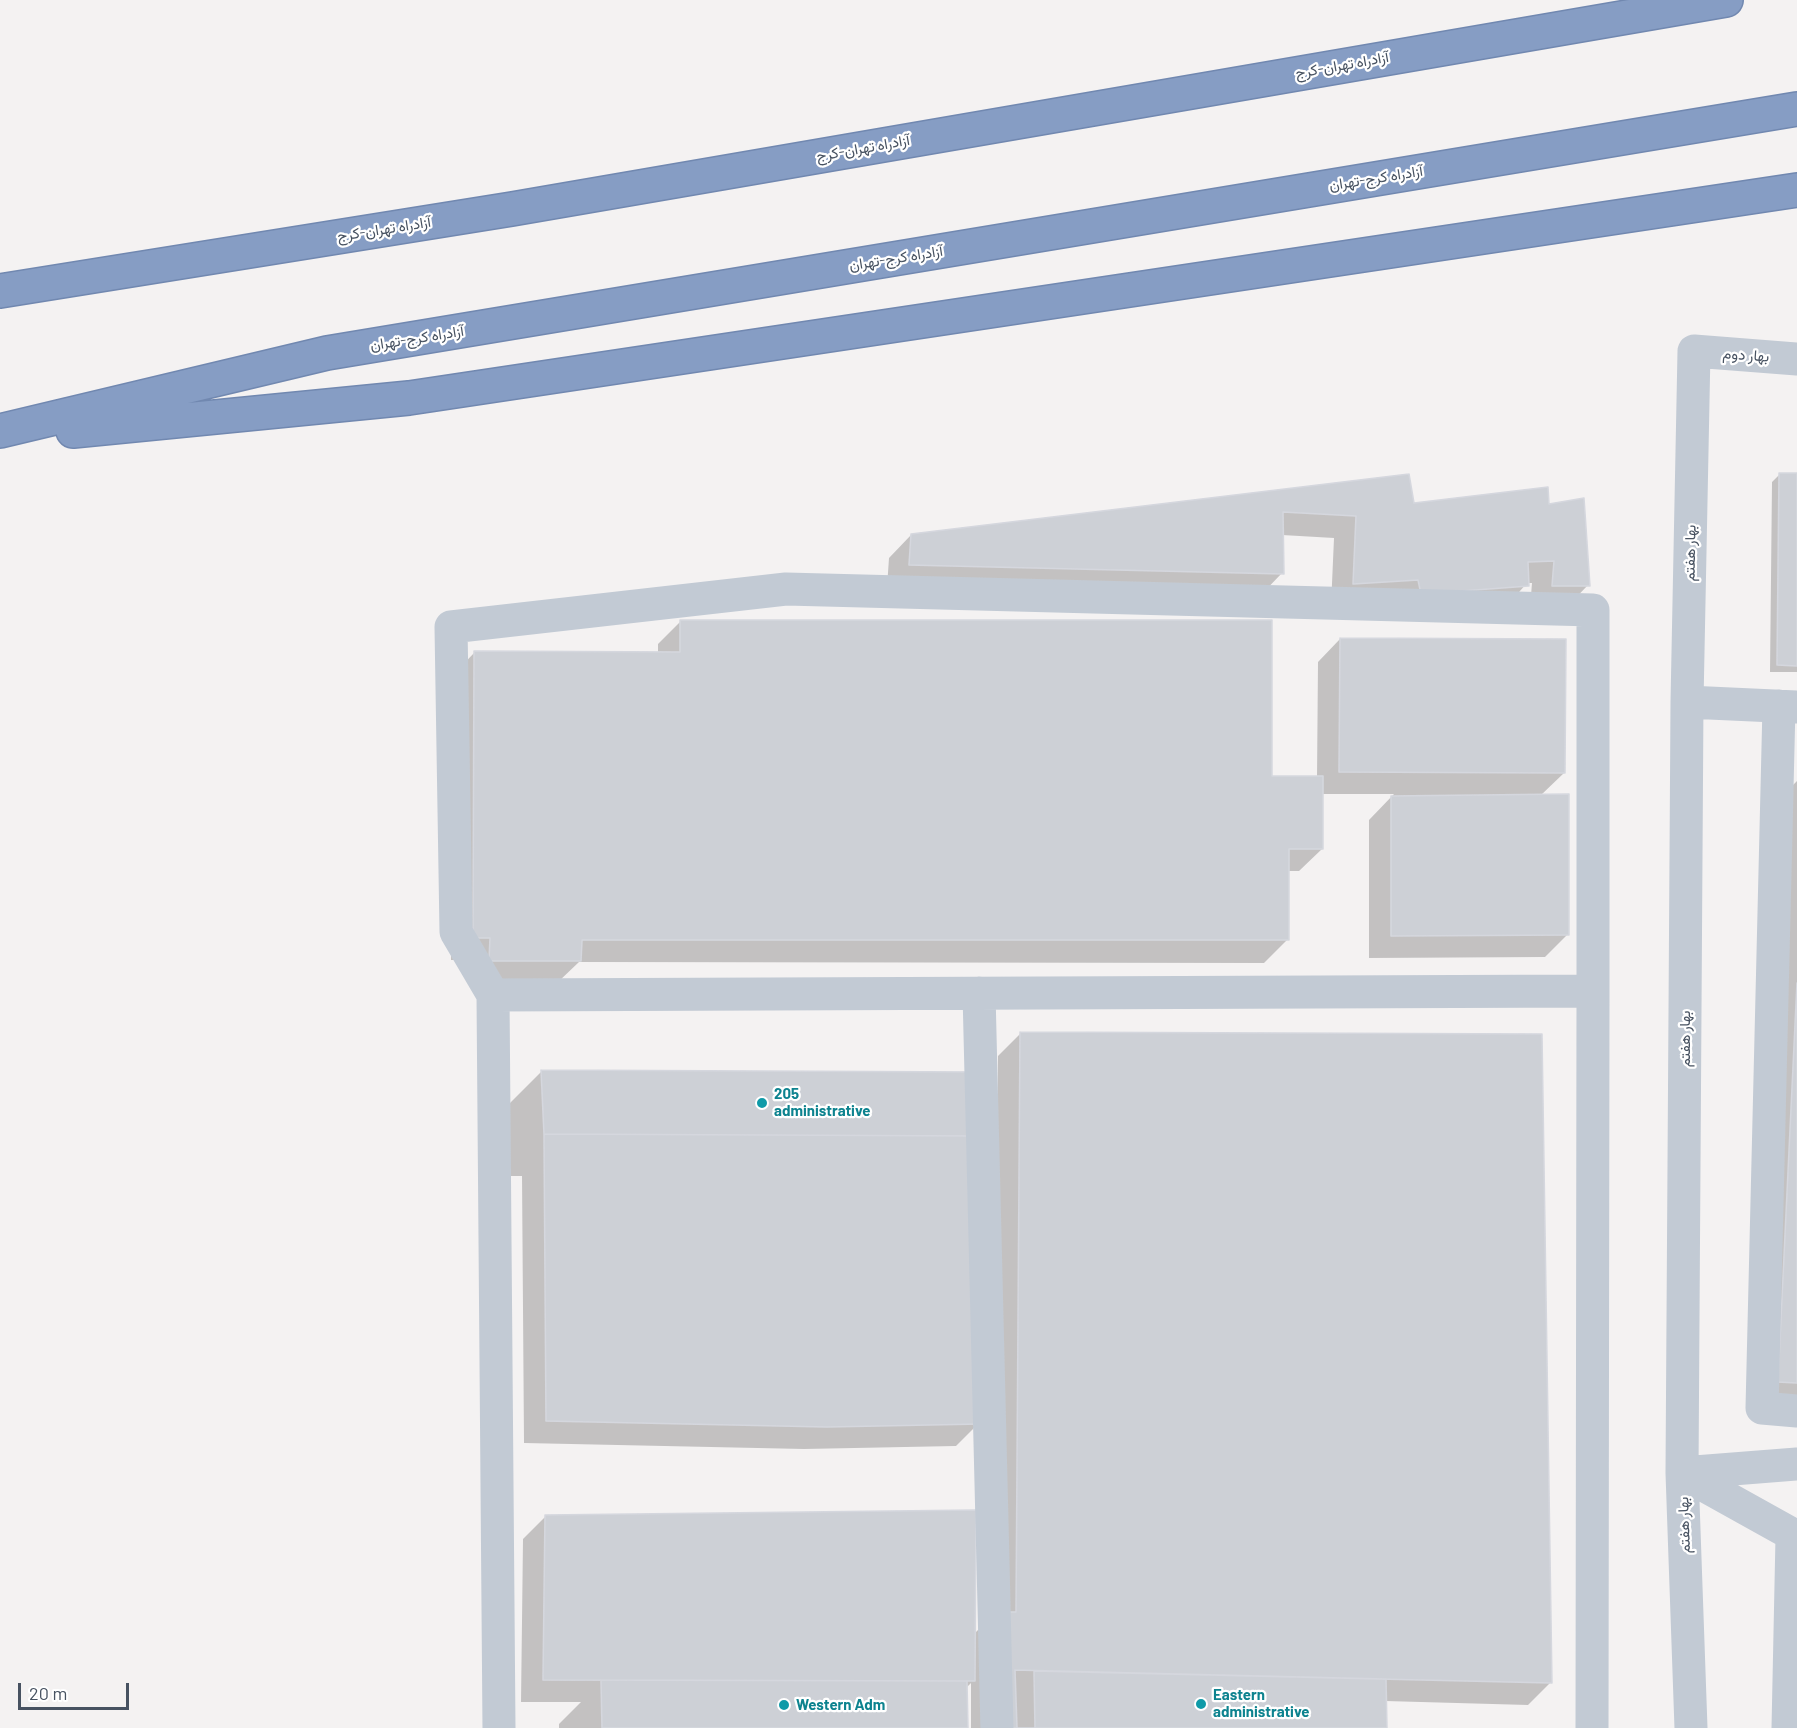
<!DOCTYPE html>
<meta charset="utf-8">
<style>
body{margin:0}
#map{position:relative;width:1797px;height:1728px;overflow:hidden;background:#f4f2f2;font-family:Barlow,sans-serif}
canvas{display:block}
.scale{position:absolute;left:18px;top:1683px;width:111px;height:27px;box-sizing:border-box;border:3px solid #475261;border-top:0;padding-left:8px;font-size:18px;line-height:21px;white-space:nowrap;color:#475261;-webkit-text-stroke:4px #fff;paint-order:stroke}
</style>
<div id="map">
<canvas width="1797" height="1728"></canvas>
<div class="scale">20 m</div>
</div>
<script>
const ctx = document.querySelector('canvas').getContext('2d');
ctx.lineJoin = 'round';
function fillPath(path, color) {
  ctx.fillStyle = color;
  ctx.fill(path, 'evenodd');
}
function shape(rows) {
  const path = new Path2D();
  for (const r of rows) {
    path.moveTo(r[0], r[1]);
    for (let i = 2; i < r.length; i += 2) path.lineTo(r[i], r[i + 1]);
  }
  return path;
}
function stroke(path, color, width, dash) {
  ctx.strokeStyle = color;
  ctx.lineWidth = width;
  ctx.lineCap = dash ? 'butt' : 'round';
  ctx.setLineDash(dash || []);
  ctx.stroke(path);
}
function label(font, color, halo, rows, align = 'center') {
  ctx.font = font + ' Barlow,Vazirmatn,sans-serif';
  ctx.lineWidth = 4.5;
  ctx.setLineDash([]);
  ctx.textBaseline = 'middle';
  ctx.strokeStyle = halo;
  ctx.fillStyle = color;
  for (const [text, x, y, turn = 0] of rows) {
    ctx.save();
    ctx.translate(x, y);
    ctx.rotate((+turn || 0) * Math.PI / 180);
    ctx.textAlign = isNaN(turn) ? turn : align;
    if (halo) ctx.strokeText(text, 0, 0);
    ctx.fillText(text, 0, 0);
    ctx.restore();
  }
}
fillPath(shape([
 [1779,475,1797,475,1797,672,1770,672,1772,482],
 [1408,476,1412,504,1548,506,1588,585,1566,608,1530,608,1532,583,1527,583,1505,608,1331,606,1334,538,1282,535,1282,573,1260,596,887,587,889,558,911,535],
 [681,621,1270,777,1317,777,1318,662,1340,639,1564,773,1540,796,1568,934,1545,957,1369,958,1369,820,1394,794,1322,794,1322,849,1299,871,1288,871,1287,940,1264,963,579,962,557,983,467,983,468,960,451,960,452,676,474,653,658,653,658,644],
 [1797,781,1797,1406,1756,1404,1785,793],
 [1021,1033,1551,1682,1528,1705,1385,1701,1386,1728,971,1728,971,1683,965,1689,966,1728,559,1728,559,1724,581,1702,521,1702,523,1539,545,1517,974,1634,994,1614,998,1056],
 [542,1071,979,1423,956,1446,804,1449,524,1443,522,1176,502,1176,499,1114]
]), '#0003');
const building = shape([
 [1779,473,1797,473,1797,666,1777,665,1779,473],
 [1409,474,1414,503,1548,487,1549,504,1584,498,1590,586,1552,586,1554,561,1528,562,1529,586,1421,594,1418,580,1353,584,1356,516,1283,512,1284,574,909,565,911,534,1409,474],
 [680,620,1272,620,1272,776,1323,776,1323,849,1289,849,1289,940,582,940,581,961,489,961,490,938,473,938,474,651,680,652,680,620],
 [1340,638,1566,639,1565,773,1339,772,1340,638],
 [1569,794,1569,935,1391,936,1391,796,1569,794],
 [1797,983,1797,1383,1778,1382,1797,983],
 [1020,1032,1542,1034,1552,1683,1034,1671,1035,1728,993,1728,994,1612,1016,1612,1020,1032],
 [541,1070,980,1072,982,1136,544,1134,541,1070],
 [544,1134,982,1136,980,1424,827,1427,546,1421,544,1134],
 [976,1510,975,1681,543,1680,545,1515,976,1510],
 [1015,1670,1386,1679,1387,1728,1017,1728,1015,1670],
 [601,1680,967,1681,968,1728,602,1728,601,1680]
]);
fillPath(building, '#cdd0d6');
stroke(building, '#d5d7de', 1.5);
const highway = shape([
 [0,291,512,209,1726,0],
 [0,431,327,353,1797,109],
 [73,431,409,398,1797,190]
]);
stroke(highway, '#7188b0', 36);
stroke(shape([
 [1687,702,1797,707],
 [1779,706,1762,1408,1797,1411],
 [979,993,997,1728],
 [493,995,456,932,451,627,786,589,1593,610,1593,991],
 [1682,1473,1797,1537],
 [1682,1473,1797,1464],
 [499,1728,493,995,1593,991,1592,1728],
 [1691,1728,1682,1473,1687,702,1694,351,1797,359],
 [1788,1728,1792,1537]
]), '#c2cad4', 33);
stroke(highway, '#869dc4', 33);
for (const [x, y, r, color] of [
 [762,1103,6,"#0f9aa8"],
 [1201,1704,6,"#0f9aa8"],
 [784,1705,6,"#0f9aa8"]
]) {
  const dot = new Path2D();
  dot.arc(x, y, r, 0, 2 * Math.PI);
  ctx.fillStyle = color;
  ctx.fill(dot);
  stroke(dot, '#fff', 2);
}
label('15px', '#475261', '#fff', [
 ["آزادراه تهران-کرج",1342,65,-10],
 ["آزادراه تهران-کرج",863,148,-10],
 ["آزادراه کرج-تهران",1376,178,-9],
 ["آزادراه تهران-کرج",384,229,-9],
 ["آزادراه کرج-تهران",896,258,-9],
 ["آزادراه کرج-تهران",417,338,-9],
 ["بهار دوم",1746,355,4],
 ["بهار هفتم",1690,553,-89],
 ["بهار هفتم",1685,1039,-90],
 ["بهار هفتم",1684,1525,-92]
]);
label('bold 15px', '#0d838f', '#fff', [
 ["205",774,1094],
 ["administrative",774,1111],
 ["Eastern",1213,1695],
 ["administrative",1213,1712],
 ["Western Adm",796,1705]
], 'left');
</script>
